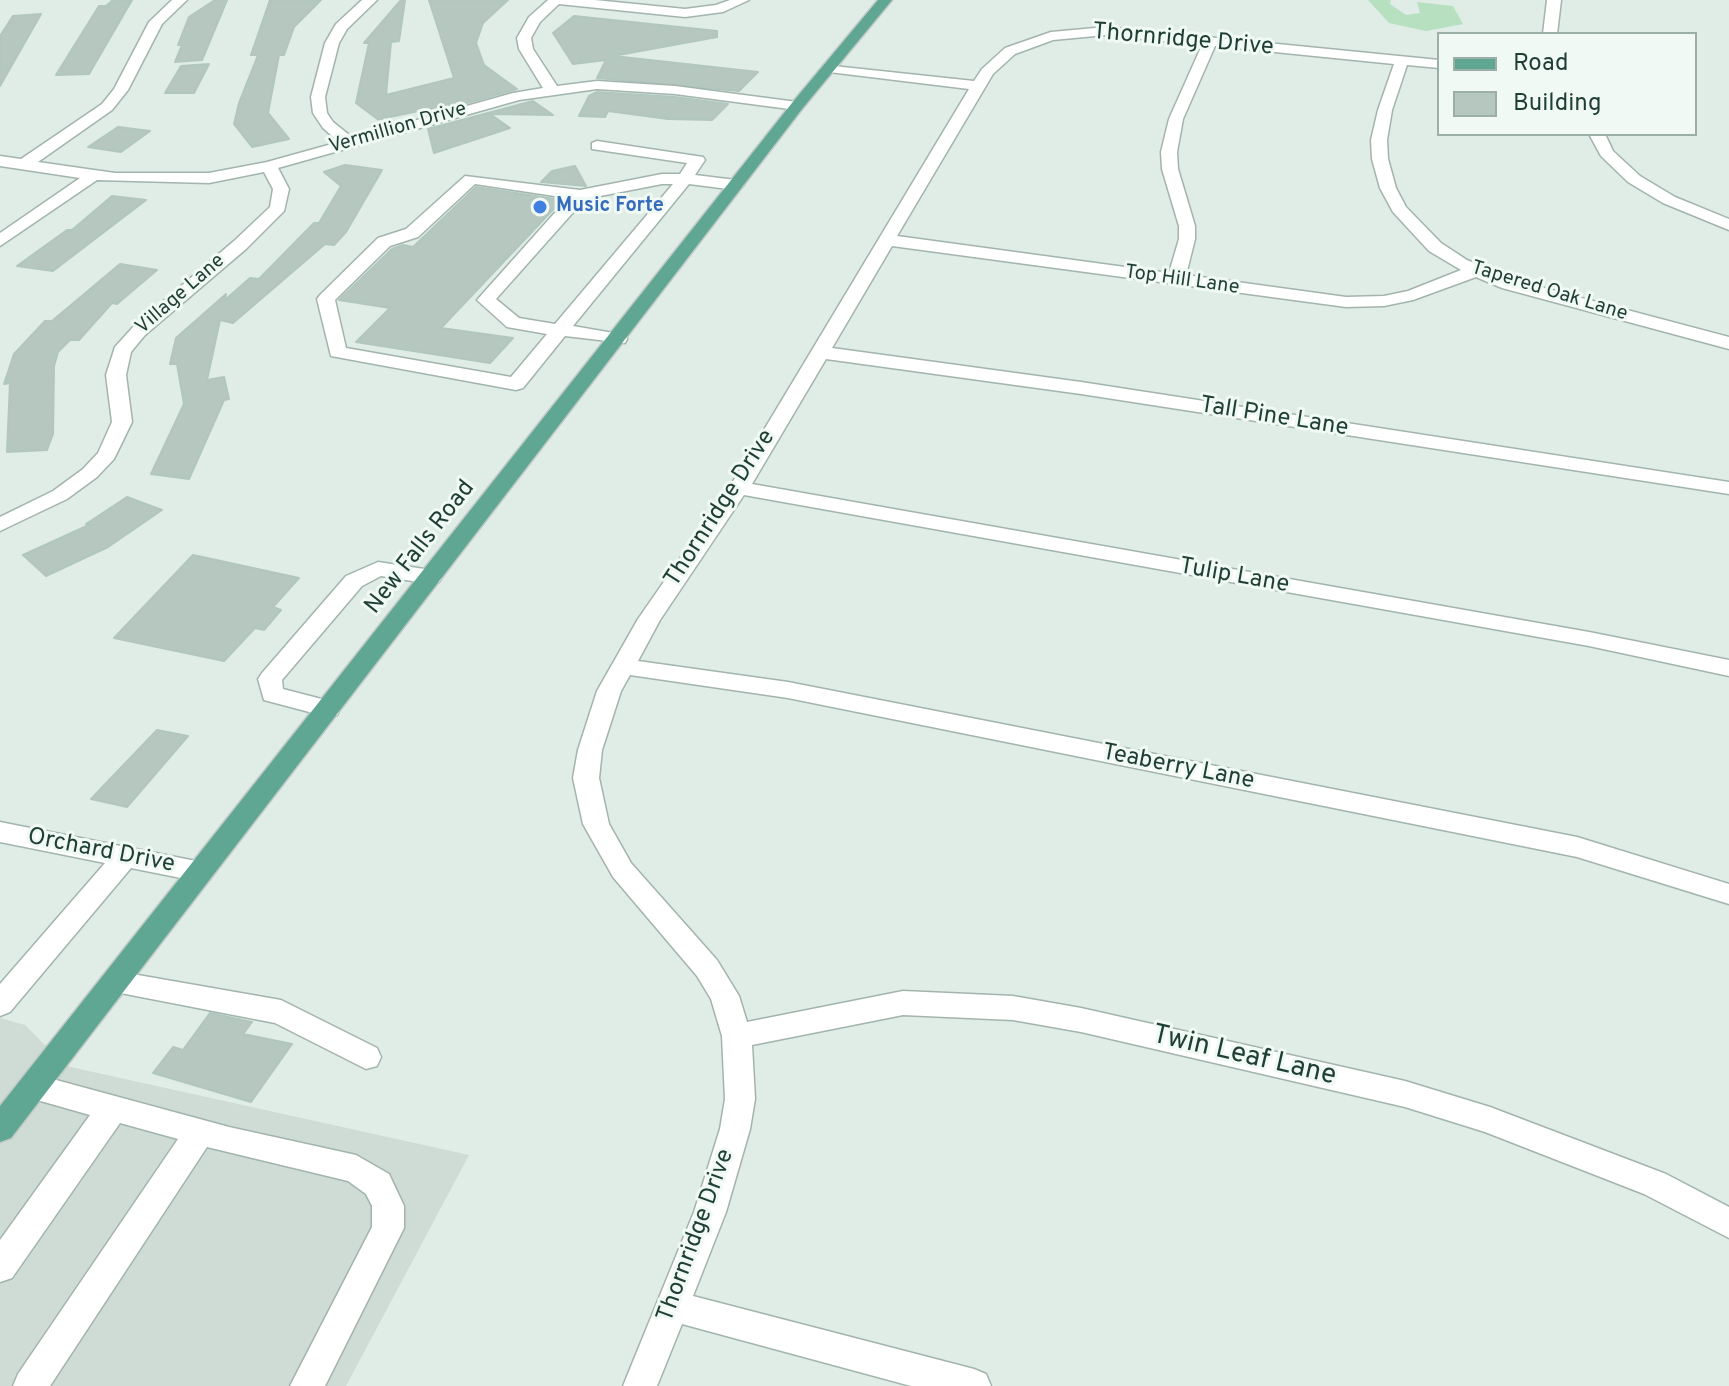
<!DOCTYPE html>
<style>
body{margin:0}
#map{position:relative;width:1729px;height:1386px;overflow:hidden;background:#e0ece6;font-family:Overpass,sans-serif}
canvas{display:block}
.legend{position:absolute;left:1437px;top:32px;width:260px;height:104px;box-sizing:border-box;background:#f0f9f4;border:2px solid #9caea8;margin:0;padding:10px 14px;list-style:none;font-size:24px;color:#1f3e35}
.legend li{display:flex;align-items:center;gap:16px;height:40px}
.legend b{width:40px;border:2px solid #9caea8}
</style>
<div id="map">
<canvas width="1729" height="1386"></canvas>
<ul class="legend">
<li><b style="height:10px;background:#5fa792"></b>Road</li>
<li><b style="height:22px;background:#b5c7bf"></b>Building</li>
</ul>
</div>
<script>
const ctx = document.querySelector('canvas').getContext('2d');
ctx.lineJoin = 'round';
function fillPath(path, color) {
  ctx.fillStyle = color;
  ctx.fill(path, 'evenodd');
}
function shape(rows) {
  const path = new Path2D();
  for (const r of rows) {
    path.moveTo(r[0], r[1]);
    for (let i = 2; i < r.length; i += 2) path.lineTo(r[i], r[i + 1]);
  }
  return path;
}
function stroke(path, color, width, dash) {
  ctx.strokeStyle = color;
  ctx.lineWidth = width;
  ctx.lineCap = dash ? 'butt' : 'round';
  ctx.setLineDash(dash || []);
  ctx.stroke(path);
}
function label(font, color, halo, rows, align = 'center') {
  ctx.font = font + ' Overpass,sans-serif';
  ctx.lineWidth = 6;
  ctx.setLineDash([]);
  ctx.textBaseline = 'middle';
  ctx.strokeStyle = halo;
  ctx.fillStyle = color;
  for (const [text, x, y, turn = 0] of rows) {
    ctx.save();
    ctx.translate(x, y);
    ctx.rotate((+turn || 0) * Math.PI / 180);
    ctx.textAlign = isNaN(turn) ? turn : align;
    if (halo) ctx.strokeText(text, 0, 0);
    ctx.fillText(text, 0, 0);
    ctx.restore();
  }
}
fillPath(shape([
 [0,1018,25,1025,66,1066,469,1155,346,1386,0,1386]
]), '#cedcd5');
fillPath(shape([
 [1368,0,1391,0,1390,4,1406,15,1420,13,1417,2,1453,6,1463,24,1426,31,1389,23]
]), '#b6e0c0');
const building = shape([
 [113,0,132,0,89,74,56,75,99,6,106,6,113,0],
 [215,0,227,0,202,60,175,62,182,45,178,45,189,17,215,0],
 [270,0,321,0,294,27,284,55,279,55,268,113,289,139,252,147,234,124,239,103,258,55,251,55,270,0],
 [401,0,405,0,399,41,391,42,386,95,454,78,429,0,508,0,483,23,476,43,484,65,517,89,424,115,423,110,385,118,384,124,356,103,369,43,364,43,401,0],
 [41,14,0,86,0,36,13,16,41,14],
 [574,16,717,31,717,37,613,56,758,72,739,91,597,78,606,60,573,64,553,33,574,16],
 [209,64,194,93,165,93,181,66,209,64],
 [597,92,675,97,728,104,712,120,668,119,608,111,605,117,579,116,589,96,597,92],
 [533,101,553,115,490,114,510,128,434,153,428,129,533,101],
 [118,127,150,131,121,152,88,147,118,127],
 [345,165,382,170,346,232,334,245,325,244,233,323,220,320,207,380,224,377,229,399,224,400,189,479,151,474,184,404,177,364,170,364,176,338,226,294,225,300,250,278,259,279,314,223,319,223,341,186,324,172,345,165],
 [575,166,586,186,541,182,552,171,575,166],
 [476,187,562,200,441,328,513,338,490,363,356,342,390,308,339,300,392,249,403,245,413,247,476,187],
 [112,196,146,200,53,271,17,266,67,230,72,230,112,196],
 [120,264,157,270,117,304,112,303,79,340,70,340,58,352,54,366,53,434,47,450,7,452,10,383,4,384,14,354,45,321,52,321,120,264],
 [127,497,162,510,108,547,46,576,23,555,89,525,86,524,127,497],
 [193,555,299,578,273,607,281,610,264,630,255,628,224,661,114,638,193,555],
 [157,730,188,736,127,807,91,799,157,730],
 [210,1013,252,1022,243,1034,292,1044,251,1102,153,1073,173,1047,183,1050,210,1013]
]);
fillPath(building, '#b5c7bf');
stroke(building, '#b1c7bd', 2);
const minor = shape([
 [172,0,187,0,162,24,128,90,112,110,38,162,115,173,209,173,267,162,339,142,323,128,313,113,311,97,325,43,336,24,362,0,377,0,347,29,339,43,325,97,327,113,333,122,353,138,513,93,543,88,519,49,517,38,529,17,548,0,595,0,685,9,716,5,730,0,749,0,723,12,685,17,559,4,540,22,531,38,533,49,557,86,597,81,675,86,797,102,804,106,797,110,675,94,597,89,519,100,278,168,289,189,284,211,246,249,145,335,131,352,126,375,132,422,114,459,97,477,67,499,0,531,0,517,53,491,83,469,98,453,112,422,106,375,115,347,133,327,234,241,270,207,273,189,264,172,209,183,97,180,0,246,0,233,80,178,0,166,0,156,21,159,102,104,114,89,149,22,172,0],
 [1547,0,1561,0,1557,34,1543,34,1547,0],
 [1106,27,1439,60,1439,68,1407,65,1392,110,1387,140,1388,159,1396,188,1406,207,1441,243,1467,260,1514,280,1729,337,1729,349,1502,288,1476,277,1413,300,1384,306,1346,307,892,246,832,348,1081,382,1729,482,1729,494,1081,394,826,359,752,484,1589,632,1729,660,1729,676,1589,646,744,495,660,620,638,661,788,682,1577,837,1729,884,1729,904,1577,857,788,698,630,675,621,691,602,750,599,778,609,824,631,863,717,960,739,996,747,1022,903,991,1013,996,1081,1008,1405,1081,1490,1107,1666,1174,1729,1207,1729,1238,1644,1194,1485,1132,1405,1107,1081,1032,1013,1020,903,1015,752,1045,755,1099,750,1129,726,1212,693,1296,974,1369,986,1374,991,1386,911,1386,682,1324,657,1386,623,1386,694,1212,720,1129,725,1099,722,1036,711,999,697,976,613,877,583,824,573,778,578,750,597,691,638,619,729,488,969,89,829,72,822,68,824,65,974,81,982,69,1005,48,1051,32,1106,27],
 [1106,35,1202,45,1169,119,1161,152,1162,169,1179,226,1179,239,1169,273,897,236,993,74,1015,54,1053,40,1106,35],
 [1215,46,1394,64,1378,110,1371,140,1372,159,1380,188,1393,212,1429,251,1461,270,1408,291,1384,296,1346,297,1186,275,1195,239,1195,226,1178,169,1177,152,1183,119,1215,46],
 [1589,134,1605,134,1613,151,1640,176,1675,197,1729,219,1729,230,1663,203,1628,182,1601,156,1589,134],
 [597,141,703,157,705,160,695,175,736,180,744,185,736,190,689,184,573,326,625,335,627,339,625,343,565,336,523,388,516,390,331,356,317,299,320,295,378,238,406,229,465,176,580,190,662,174,680,174,687,163,592,149,592,143,597,141],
 [475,184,568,198,477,300,507,327,547,334,511,377,346,348,335,300,390,246,418,237,475,184],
 [662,184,673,184,555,324,519,318,496,299,585,199,662,184],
 [378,562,431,570,439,572,442,577,439,582,431,584,381,576,362,586,282,680,283,689,337,703,340,709,337,715,328,717,264,700,258,679,262,673,346,576,378,562],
 [0,822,201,862,210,865,214,872,210,879,201,882,131,868,10,1012,0,1016,0,984,105,863,0,842,0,822],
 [115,971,281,1000,377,1048,381,1057,377,1066,366,1069,275,1023,105,990,101,982,105,974,115,971],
 [34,1074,229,1127,356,1155,389,1174,404,1206,404,1228,325,1386,290,1386,372,1227,372,1206,366,1194,348,1181,207,1147,50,1386,13,1386,18,1374,178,1139,120,1123,12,1278,0,1282,0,1240,90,1115,23,1096,19,1087,23,1078,34,1074]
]);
const major = shape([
 [878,0,892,0,802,109,11,1138,0,1142,0,1106,792,103,878,0]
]);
stroke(minor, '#a2b4ad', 3);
stroke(major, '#c0c9c6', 3);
fillPath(minor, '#fff');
fillPath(major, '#5fa792');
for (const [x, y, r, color] of [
 [540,207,8,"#3f7fe0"]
]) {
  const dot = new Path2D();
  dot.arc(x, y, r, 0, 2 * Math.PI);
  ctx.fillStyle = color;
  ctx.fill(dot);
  stroke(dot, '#f0f9f4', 3);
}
label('20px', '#1f3e35', '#f0f9f4', [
 ["Vermillion Drive",398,129,-16],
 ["Top Hill Lane",1182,281,8],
 ["Tapered Oak Lane",1549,292,17],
 ["Village Lane",181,295,-41]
]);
label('bold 20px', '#366cbe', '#f0f9f4', [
 ["Music Forte",556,207]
], 'left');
label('24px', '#1f3e35', '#f0f9f4', [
 ["Thornridge Drive",1183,41,5],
 ["Tall Pine Lane",1274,418,9],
 ["Thornridge Drive",721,509,-57],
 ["New Falls Road",421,548,-52],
 ["Tulip Lane",1234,577,10],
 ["Teaberry Lane",1178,768,11],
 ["Orchard Drive",101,852,11],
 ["Thornridge Drive",697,1236,-70]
]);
label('28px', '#1f3e35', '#f0f9f4', [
 ["Twin Leaf Lane",1244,1057,13]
]);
</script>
